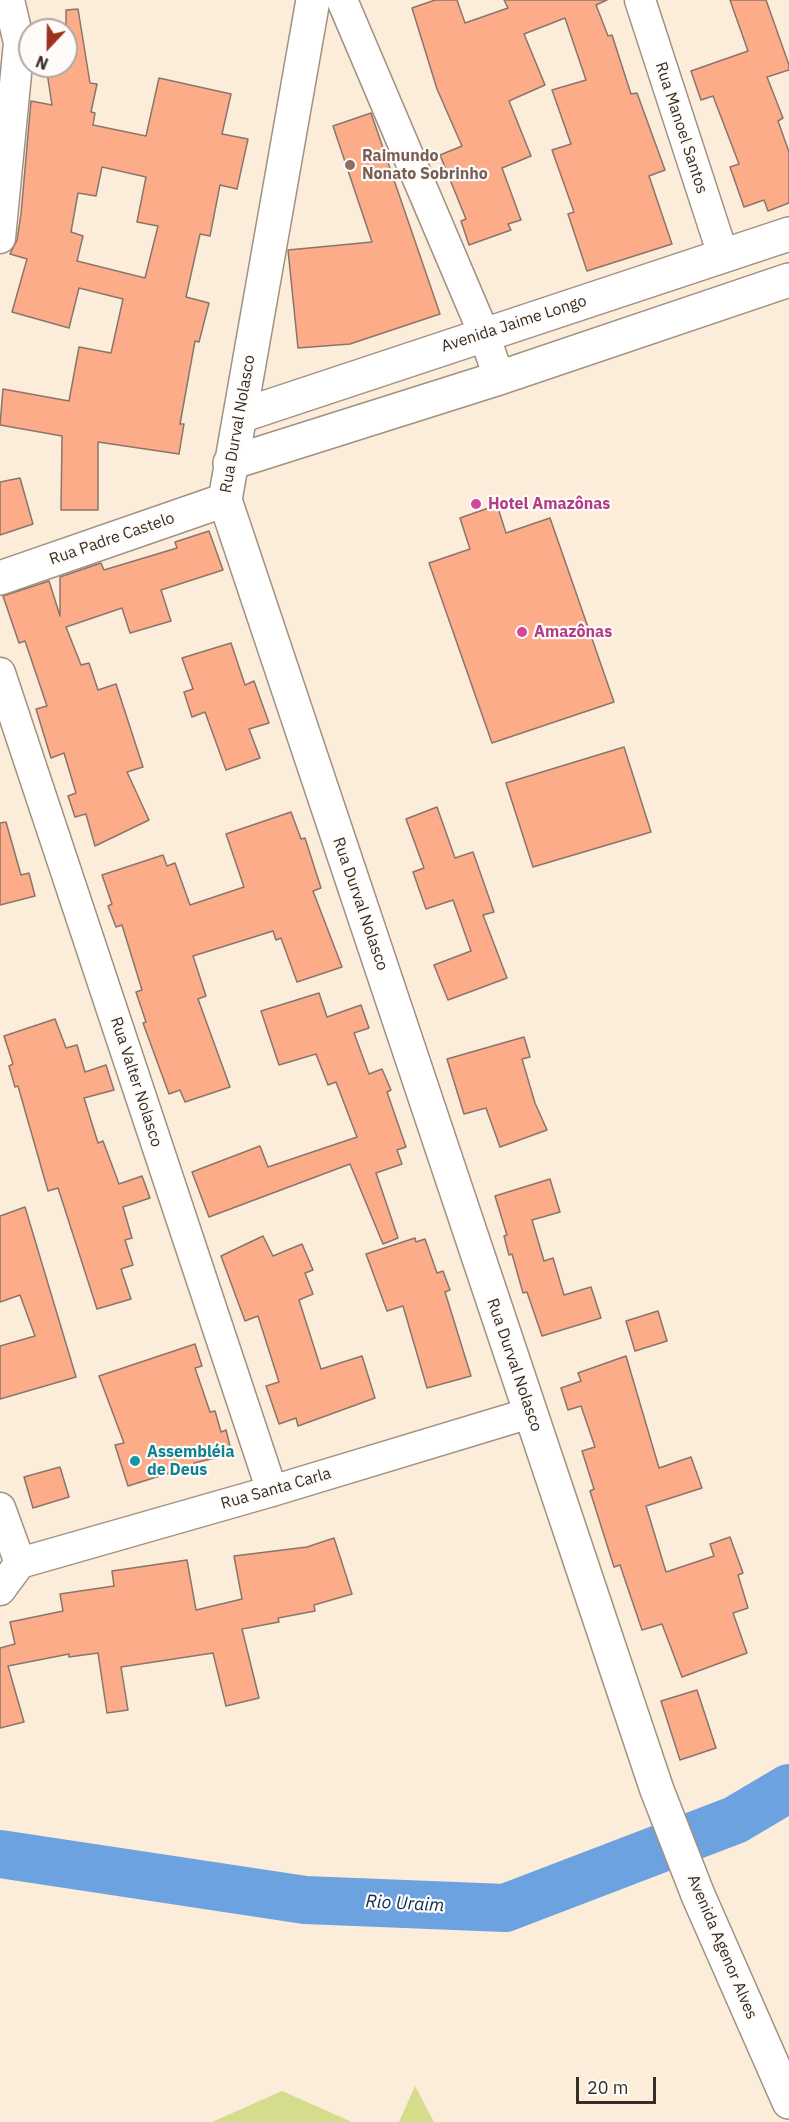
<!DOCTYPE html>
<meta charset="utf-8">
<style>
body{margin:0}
#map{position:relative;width:789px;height:2122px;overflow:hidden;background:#fcecda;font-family:"IBM Plex Sans",sans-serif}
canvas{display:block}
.north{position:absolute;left:18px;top:18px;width:60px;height:60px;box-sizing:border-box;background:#fffbf8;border:2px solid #aea9a5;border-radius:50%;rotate:202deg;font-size:16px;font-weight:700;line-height:24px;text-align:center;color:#352e28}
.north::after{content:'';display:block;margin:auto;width:21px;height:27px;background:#9c321f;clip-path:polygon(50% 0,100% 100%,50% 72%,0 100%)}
.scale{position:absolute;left:576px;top:2077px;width:80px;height:27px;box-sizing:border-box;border:3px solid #352e28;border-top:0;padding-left:8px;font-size:18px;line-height:21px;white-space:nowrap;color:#352e28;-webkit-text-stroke:4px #fffbf8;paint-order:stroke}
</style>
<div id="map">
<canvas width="789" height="2122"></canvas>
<div class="north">N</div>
<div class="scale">20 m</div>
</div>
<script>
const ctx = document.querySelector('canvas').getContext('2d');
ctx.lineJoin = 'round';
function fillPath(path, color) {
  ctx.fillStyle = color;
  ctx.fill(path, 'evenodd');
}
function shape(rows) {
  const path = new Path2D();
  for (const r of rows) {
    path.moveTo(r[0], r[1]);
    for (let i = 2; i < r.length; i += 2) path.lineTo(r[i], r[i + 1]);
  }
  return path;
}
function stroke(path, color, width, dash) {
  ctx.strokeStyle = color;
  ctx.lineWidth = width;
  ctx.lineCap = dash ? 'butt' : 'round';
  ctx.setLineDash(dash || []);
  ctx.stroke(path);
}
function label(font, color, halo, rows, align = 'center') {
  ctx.font = font + ' "IBM Plex Sans",sans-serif';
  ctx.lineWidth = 4.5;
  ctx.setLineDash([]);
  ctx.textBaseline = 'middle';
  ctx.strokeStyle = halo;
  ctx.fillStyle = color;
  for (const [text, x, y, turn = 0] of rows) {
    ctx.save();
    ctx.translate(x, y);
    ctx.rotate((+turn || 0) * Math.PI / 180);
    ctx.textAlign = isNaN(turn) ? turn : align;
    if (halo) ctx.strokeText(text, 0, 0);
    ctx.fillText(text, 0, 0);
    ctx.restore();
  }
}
fillPath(shape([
 [415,2086,434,2122,399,2122],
 [282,2091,352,2122,212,2122]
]), '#d4dd8c');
stroke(shape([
 [0,1854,305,1900,505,1908,735,1820,789,1788]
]), '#6ca2df', 48);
const building = shape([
 [435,0,457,0,465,23,508,8,504,0,607,0,596,5,608,36,612,35,631,94,637,93,665,170,649,176,672,244,587,271,568,214,574,212,552,150,571,144,552,90,586,80,565,18,524,34,545,85,509,101,531,156,502,168,521,220,508,224,511,230,469,245,461,221,466,219,440,155,462,146,437,89,412,8,435,0],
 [730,0,766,0,789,65,789,70,767,77,783,118,778,121,789,152,789,203,768,211,764,200,744,207,730,167,739,164,713,96,701,100,691,71,748,51,730,0],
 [78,9,90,83,97,84,91,112,95,113,93,125,146,136,159,78,231,94,222,134,248,139,237,189,220,185,210,236,200,234,186,297,209,303,199,342,195,341,180,424,184,424,179,454,98,442,98,510,61,510,62,436,0,425,3,389,69,401,79,347,111,353,123,299,79,288,69,328,12,312,27,259,10,254,17,240,21,214,31,101,52,105,46,66,66,66,66,10,78,9],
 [102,167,146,177,137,222,158,226,145,278,77,261,83,236,71,232,78,193,96,196,102,167],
 [371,113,440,314,350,344,298,348,288,250,372,242,333,126,371,113],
 [20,478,33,524,0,535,0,482,20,478],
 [497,505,506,533,550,518,614,702,492,743,429,563,470,549,460,518,497,505],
 [209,531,223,570,161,590,171,621,130,633,122,608,66,627,81,665,89,663,98,690,116,684,143,767,127,772,149,820,95,846,86,814,75,817,68,796,76,793,64,753,51,758,36,709,47,706,25,641,19,643,3,596,49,581,60,616,60,577,101,563,104,570,177,548,175,542,209,531],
 [231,643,245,685,254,681,269,723,249,729,260,758,226,770,205,712,192,717,184,692,193,689,182,658,231,643],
 [624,747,651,832,533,867,506,783,624,747],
 [437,807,455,858,473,852,494,912,483,915,507,978,448,1000,434,965,471,951,453,900,426,909,413,872,424,868,406,819,437,807],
 [291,812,301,839,305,838,321,888,313,891,342,967,297,982,281,938,276,940,273,931,193,956,206,996,198,999,230,1087,185,1102,180,1090,169,1094,143,1023,146,1022,136,992,142,990,122,925,116,927,108,906,112,904,102,875,163,855,167,866,175,863,190,905,244,887,226,834,291,812],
 [6,822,21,875,29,873,35,896,0,905,0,823,6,822],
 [319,993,327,1017,361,1005,369,1028,354,1033,369,1074,382,1069,391,1090,387,1092,406,1147,397,1150,402,1164,376,1173,398,1238,383,1244,350,1164,209,1217,192,1172,260,1146,268,1167,357,1137,336,1082,328,1085,316,1054,279,1065,261,1011,319,993],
 [55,1019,66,1048,77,1045,85,1072,106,1065,114,1090,84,1098,98,1143,103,1141,119,1184,142,1176,150,1198,123,1207,132,1238,125,1240,133,1265,121,1269,131,1299,97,1309,58,1188,48,1191,18,1086,15,1087,9,1066,13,1064,4,1036,55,1019],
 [524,1037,530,1057,522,1059,535,1103,547,1130,500,1147,486,1108,464,1114,447,1059,524,1037],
 [550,1179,560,1212,532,1220,544,1261,553,1258,564,1295,591,1287,601,1318,542,1336,527,1292,523,1293,512,1254,509,1255,504,1236,507,1235,495,1196,550,1179],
 [25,1207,76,1377,0,1399,0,1346,35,1336,20,1295,0,1302,0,1216,25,1207],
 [263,1236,273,1256,302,1244,313,1270,305,1273,313,1294,299,1300,321,1369,362,1356,375,1398,298,1426,296,1418,279,1424,266,1386,279,1382,258,1316,245,1321,221,1256,263,1236],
 [415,1238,416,1242,425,1239,437,1273,443,1271,450,1290,445,1292,471,1376,427,1388,403,1306,387,1311,366,1254,415,1238],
 [658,1311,667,1341,635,1351,626,1321,658,1311],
 [195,1344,202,1366,195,1368,210,1412,215,1411,221,1432,226,1430,232,1454,194,1463,195,1465,128,1486,115,1445,124,1443,99,1376,195,1344],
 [626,1356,659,1468,691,1457,702,1488,646,1506,666,1572,714,1556,710,1544,730,1537,743,1573,738,1575,748,1608,733,1613,747,1653,682,1677,662,1624,642,1630,620,1565,614,1567,590,1491,594,1489,582,1451,595,1447,581,1406,568,1410,561,1388,581,1381,578,1373,626,1356],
 [60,1467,69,1497,33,1508,24,1477,60,1467],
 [334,1538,352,1594,314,1605,315,1611,278,1618,279,1622,242,1629,259,1698,226,1706,213,1653,121,1667,128,1710,107,1713,98,1653,69,1657,69,1654,8,1666,24,1722,0,1728,0,1648,15,1644,10,1622,63,1611,60,1594,114,1586,112,1571,187,1560,196,1610,242,1599,234,1556,307,1547,334,1538],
 [697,1690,716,1748,680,1760,661,1701,697,1690]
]);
fillPath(building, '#fdac89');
stroke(building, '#8a756c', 1.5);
const minor = shape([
 [342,0,484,334,499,378],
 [640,0,723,255],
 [0,238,19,43,9,0],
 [0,673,272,1491],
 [0,1508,20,1563,0,1590],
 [20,1563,272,1491,530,1413]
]);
const tertiary = shape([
 [313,0,225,500,657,1790,698,1895,789,2102],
 [240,416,789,234],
 [230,463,499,378,789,280],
 [0,578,225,500]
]);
stroke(minor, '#a09181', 33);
stroke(tertiary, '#a09181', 36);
stroke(minor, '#fff', 30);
stroke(tertiary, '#fff', 33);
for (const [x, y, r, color] of [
 [350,165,6,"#8d6e63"],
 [476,504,6,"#d1479c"],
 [522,632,6,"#d1479c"],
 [135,1461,6,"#0f9aa8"]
]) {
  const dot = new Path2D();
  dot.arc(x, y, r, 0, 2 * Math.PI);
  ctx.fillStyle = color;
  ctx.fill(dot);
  stroke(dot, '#fffbf8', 2);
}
label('16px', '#352e28', '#fffbf8', [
 ["Rua Manoel Santos",681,128,72],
 ["Avenida Jaime Longo",514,324,-18],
 ["Rua Durval Nolasco",238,424,-80],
 ["Rua Padre Castelo",112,539,-19],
 ["Rua Durval Nolasco",360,904,71],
 ["Rua Valter Nolasco",136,1082,72],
 ["Rua Durval Nolasco",514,1365,71],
 ["Rua Santa Carla",276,1489,-16],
 ["Avenida Agenor Alves",722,1947,67]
]);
label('bold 16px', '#785e54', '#fffbf8', [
 ["Raimundo",362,156],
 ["Nonato Sobrinho",362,174]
], 'left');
label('bold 16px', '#b23c85', '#fffbf8', [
 ["Hotel Amazônas",488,504],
 ["Amazônas",534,632]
], 'left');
label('bold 16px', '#0d838f', '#fffbf8', [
 ["Assembléia",147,1452],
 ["de Deus",147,1470]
], 'left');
label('italic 18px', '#062e55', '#fffbf8', [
 ["Rio Uraim",405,1904,3]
]);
</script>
